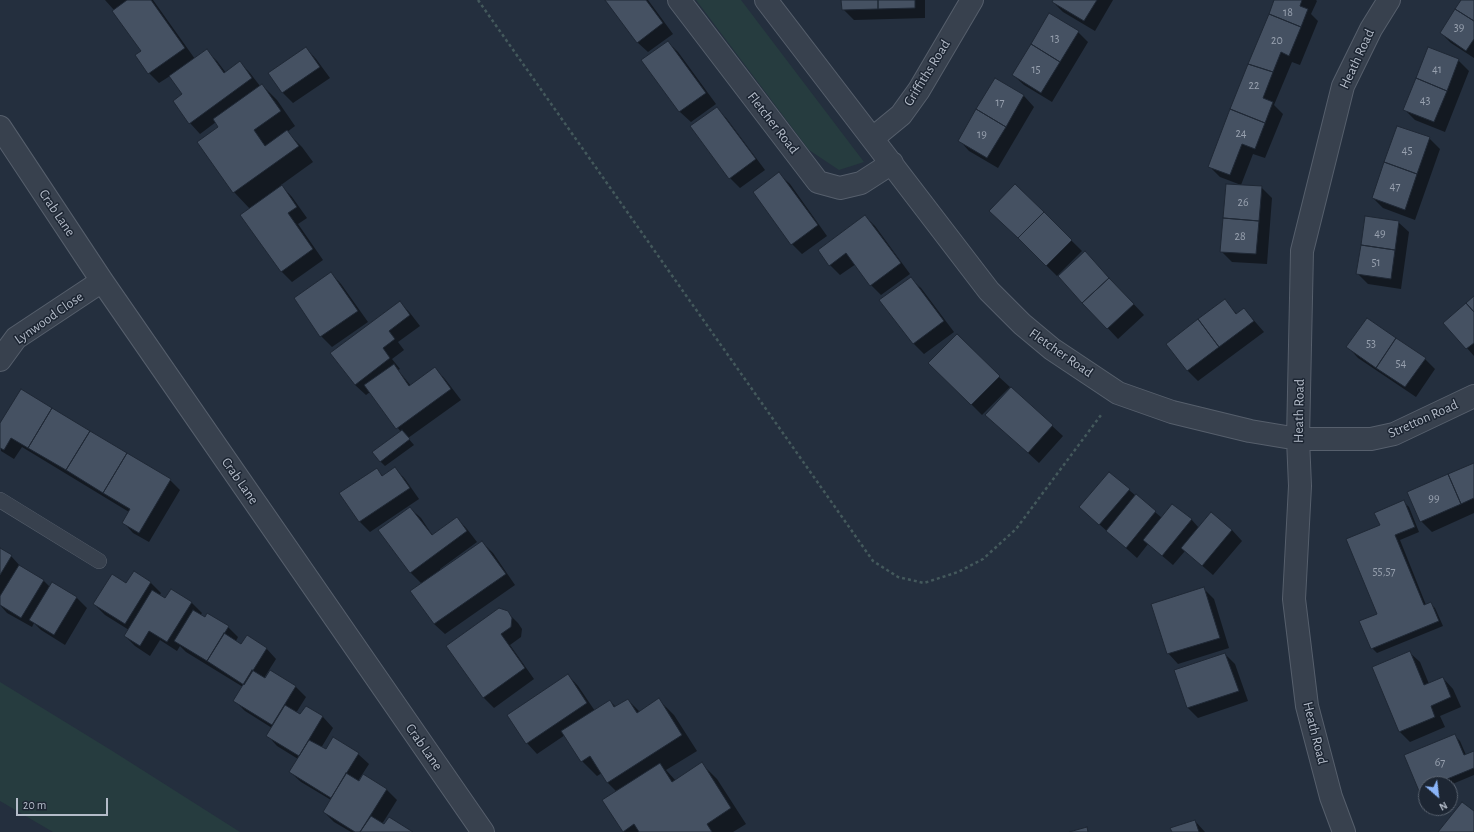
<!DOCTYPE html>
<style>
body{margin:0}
#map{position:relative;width:1474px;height:832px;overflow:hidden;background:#242f3e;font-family:"Alegreya Sans",sans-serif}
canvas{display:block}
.north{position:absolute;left:1418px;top:776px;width:40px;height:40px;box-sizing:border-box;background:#1d2633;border:1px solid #59626f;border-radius:50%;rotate:152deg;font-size:11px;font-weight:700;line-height:16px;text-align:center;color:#b4bcc9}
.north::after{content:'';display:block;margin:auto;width:14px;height:18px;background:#8ab4f8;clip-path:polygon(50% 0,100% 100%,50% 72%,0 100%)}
.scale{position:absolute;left:16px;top:798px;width:92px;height:18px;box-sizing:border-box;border:2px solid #b4bcc9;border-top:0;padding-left:5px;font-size:12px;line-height:14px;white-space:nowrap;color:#b4bcc9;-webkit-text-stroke:3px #1d2633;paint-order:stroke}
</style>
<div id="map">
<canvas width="1474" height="832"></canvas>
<div class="north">N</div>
<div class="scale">20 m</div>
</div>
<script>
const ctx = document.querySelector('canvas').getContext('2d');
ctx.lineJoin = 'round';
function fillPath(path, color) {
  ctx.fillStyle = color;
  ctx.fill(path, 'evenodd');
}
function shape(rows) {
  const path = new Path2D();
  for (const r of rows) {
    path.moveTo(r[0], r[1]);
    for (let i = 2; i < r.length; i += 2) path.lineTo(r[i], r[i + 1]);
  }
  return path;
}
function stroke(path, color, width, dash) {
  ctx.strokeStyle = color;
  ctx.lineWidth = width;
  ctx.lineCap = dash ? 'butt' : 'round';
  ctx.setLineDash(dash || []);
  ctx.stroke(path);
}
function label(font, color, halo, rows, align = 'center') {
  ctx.font = font + ' "Alegreya Sans",sans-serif';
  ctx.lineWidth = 3;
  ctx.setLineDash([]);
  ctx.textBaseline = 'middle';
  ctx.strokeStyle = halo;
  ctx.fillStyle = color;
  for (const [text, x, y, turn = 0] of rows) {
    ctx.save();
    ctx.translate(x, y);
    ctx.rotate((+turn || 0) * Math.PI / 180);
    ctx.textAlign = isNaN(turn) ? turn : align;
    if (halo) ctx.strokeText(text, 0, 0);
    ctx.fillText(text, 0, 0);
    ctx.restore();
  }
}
fillPath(shape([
 [696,0,741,0,864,162,839,170,809,150],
 [0,682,114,752,240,832,53,832,0,801]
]), '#263c3f');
fillPath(shape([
 [105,0,153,0,195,59,207,51,217,61,226,73,240,62,250,73,260,86,262,85,277,100,295,126,287,132,302,147,313,162,281,185,292,197,307,218,298,224,323,260,292,282,281,271,250,209,234,192,220,127,216,122,200,134,190,123,174,102,184,94,170,76,159,83,149,73,142,51,114,10],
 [607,0,648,0,673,34,648,52,637,42],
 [842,0,925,0,925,18,854,20,843,9],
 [1054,0,1113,0,1095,31,1063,12,1053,2],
 [1275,0,1316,0,1317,1,1311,14,1318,21,1300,65,1292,62,1274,105,1283,114,1265,158,1253,154,1241,185,1220,177,1209,166],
 [1463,0,1474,0,1474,58,1451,43,1441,33],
 [1078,32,1088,42,1052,102,1024,85,1013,75],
 [668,42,678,52,716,104,691,122,680,112,642,60],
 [306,48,316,59,330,78,293,103,283,93,270,73],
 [1458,60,1469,71,1445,132,1415,120,1405,110],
 [995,79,1024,96,1034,107,998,168,969,151,959,140],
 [717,108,727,119,765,170,740,188,730,178],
 [1429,138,1440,149,1415,220,1383,208,1373,198],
 [779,174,790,184,827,236,802,254,792,244],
 [1015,185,1082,251,1057,276,991,211],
 [1261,187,1272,198,1267,264,1232,262,1221,251],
 [865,216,875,226,910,274,881,295,871,285,856,264,840,275,830,265],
 [1398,222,1409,232,1401,289,1368,284,1357,273],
 [1095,263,1144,315,1118,339,1059,276],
 [331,273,341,284,368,322,332,347,321,336,295,298],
 [910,278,921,288,954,332,924,354,914,344,881,301],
 [1474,298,1474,356,1445,323],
 [1224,301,1237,314,1244,309,1264,332,1198,381,1188,371,1167,344],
 [400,302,410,313,420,326,398,342,404,350,392,359,400,369,398,370,411,386,435,368,445,379,461,400,408,438,414,445,385,466,380,461,401,432,370,392,366,395,355,385,332,353],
 [1348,347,1425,359,1435,369,1416,397,1358,358],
 [930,363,999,377,1010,387,982,415],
 [1011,388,1063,436,1039,463,987,415],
 [0,425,170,480,180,490,149,542,133,533,123,522,129,512,22,447,14,459,1,451],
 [1474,464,1474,513,1432,532,1421,521],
 [395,468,405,479,419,499,370,532,360,522,340,493,376,469,383,476],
 [1129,490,1162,518,1191,519,1199,528,1232,530,1242,541,1213,575,1185,551,1173,565,1148,544,1137,558,1080,507],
 [1404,502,1409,507,1419,532,1400,540,1426,605,1430,603,1435,608,1443,626,1377,653,1372,648,1378,615,1381,526],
 [410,508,421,518,433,536,457,518,467,529,477,542,440,569,441,571,482,542,493,553,515,585,445,634,434,624,422,584,411,573,380,531],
 [0,550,11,556,21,567,43,580,50,587,52,584,77,598,87,608,65,645,41,630,34,623,32,627,7,613,0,605],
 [150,582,161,593,159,596,166,600,191,602,202,613,200,616,228,627,238,637,236,641,242,645,266,648,276,659,264,678,266,680,271,671,296,687,306,697,296,713,301,716,306,707,323,717,333,728,321,748,326,751,358,754,369,764,358,781,360,783,364,776,387,790,397,800,382,824,411,832,351,832,334,822,324,812,331,800,301,782,290,772,298,759,277,746,267,735,272,728,245,711,235,701,243,687,186,652,180,646,177,651,160,640,150,656,135,646,125,636,129,630,105,615,94,604,127,585],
 [1204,589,1214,599,1229,648,1178,664,1168,653],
 [507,612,518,623,522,629,521,637,510,645,534,679,494,708,484,698,447,646],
 [1409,652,1420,662,1429,684,1443,678,1453,689,1461,707,1440,716,1445,727,1410,742,1400,732,1373,667],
 [1225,654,1235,664,1248,701,1198,718,1188,708,1175,671],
 [568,675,578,686,595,711,610,701,616,707,628,700,640,712,659,700,674,715,697,751,666,770,676,781,702,764,717,779,746,824,733,832,624,832,617,792,608,783,602,773,597,776,582,761,565,735,537,754,527,743,508,715],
 [1455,736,1460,741,1466,755,1474,752,1474,775,1450,785,1426,784,1426,795,1425,795,1420,790],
 [1195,821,1205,832,1173,832]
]), '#0007');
const building = shape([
 [127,0,151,0,185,48,148,74,135,55,141,51,112,11,127,0],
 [605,0,646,0,663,23,637,43,605,0],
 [841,0,878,0,878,9,842,10,841,0],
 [878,0,915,0,915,8,878,9,878,0],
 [1053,0,1097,0,1084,21,1052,2,1053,0],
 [1274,0,1302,0,1300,6,1308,9,1301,27,1269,14,1274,0],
 [1461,0,1474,0,1474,21,1455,9,1461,0],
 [1455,9,1474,21,1474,39,1466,51,1440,33,1455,9],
 [1049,13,1079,31,1060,62,1031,44,1049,13],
 [1269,14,1301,27,1289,56,1281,52,1273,72,1248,64,1269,14],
 [668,41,706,93,679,112,641,60,668,41],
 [1031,44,1060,62,1041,93,1012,75,1031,44],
 [306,47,320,67,282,93,268,73,306,47],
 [1428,47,1459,59,1447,91,1416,78,1428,47],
 [207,49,224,73,240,61,252,78,189,124,173,101,182,94,169,76,207,49],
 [1248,64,1273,72,1263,98,1273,102,1265,123,1230,109,1248,64],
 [995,78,1024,95,1006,127,976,109,995,78],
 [1416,78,1447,91,1434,122,1403,110,1416,78],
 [262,84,281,111,254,130,265,146,287,130,299,146,233,193,197,142,218,127,213,119,262,84],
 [717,107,756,159,729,179,690,126,717,107],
 [976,109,1006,127,987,158,958,141,976,109],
 [1230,109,1265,123,1255,149,1242,144,1230,175,1208,167,1230,109],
 [1397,126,1430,137,1417,174,1384,162,1397,126],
 [1384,162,1417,174,1405,210,1372,198,1384,162],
 [779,172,818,225,791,245,753,192,779,172],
 [1015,184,1044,212,1018,238,989,211,1015,184],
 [1226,184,1262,186,1259,221,1223,218,1226,184],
 [282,185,297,207,288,213,313,249,281,272,240,215,282,185],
 [1044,212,1072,240,1046,266,1018,238,1044,212],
 [865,215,901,263,870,286,846,253,829,266,818,250,865,215],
 [1365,216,1399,221,1395,250,1361,245,1365,216],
 [1223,218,1259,221,1256,254,1220,252,1223,218],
 [1361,245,1395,250,1391,279,1356,274,1361,245],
 [1085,251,1109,278,1082,303,1058,276,1085,251],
 [331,272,358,311,320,337,294,298,331,272],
 [911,277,944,321,913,344,879,300,911,277],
 [1109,278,1134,304,1107,329,1082,303,1109,278],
 [1474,296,1474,312,1466,303,1474,296],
 [1225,299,1236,314,1244,308,1254,321,1219,347,1198,319,1225,299],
 [400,301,410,315,389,331,395,339,383,348,390,358,355,385,330,353,400,301],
 [1466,303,1474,312,1474,343,1466,349,1443,323,1466,303],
 [1367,318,1396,338,1376,368,1346,347,1367,318],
 [1198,319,1219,347,1187,371,1166,344,1198,319],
 [957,334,1000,376,971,405,928,363,957,334],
 [1396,338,1426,358,1405,387,1376,368,1396,338],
 [394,364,409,386,435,367,451,389,396,429,364,385,394,364],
 [1011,387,1053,425,1028,453,985,415,1011,387],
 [21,389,52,408,28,448,11,438,4,450,0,448,0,423,21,389],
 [52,408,90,431,66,470,28,448,52,408],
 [402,430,410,439,380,462,372,452,402,430],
 [90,431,127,453,103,493,66,470,90,431],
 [127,453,171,479,139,533,122,523,130,509,103,493,127,453],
 [1474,463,1474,498,1461,504,1448,474,1474,463],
 [395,467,410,488,359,522,339,493,377,468,382,476,395,467],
 [1109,472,1130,489,1099,525,1079,507,1109,472],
 [1448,474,1461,504,1420,522,1407,492,1448,474],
 [1136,494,1156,511,1126,548,1106,531,1136,494],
 [1404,500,1415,527,1395,535,1424,605,1431,602,1439,621,1371,649,1359,621,1377,614,1346,539,1380,525,1374,513,1404,500],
 [1172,504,1192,519,1162,556,1143,540,1172,504],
 [410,507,432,535,457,517,467,531,410,573,378,530,410,507],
 [1211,512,1232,530,1202,566,1181,548,1211,512],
 [482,541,506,574,434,624,410,591,482,541],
 [0,548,12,555,0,575,0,548],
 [19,565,44,580,21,618,0,605,0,596,19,565],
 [134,571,151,582,125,624,93,604,112,574,126,583,134,571],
 [52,582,77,597,54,635,29,620,52,582],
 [1204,587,1220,638,1167,654,1151,604,1204,587],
 [171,589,192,602,167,642,149,631,140,646,124,636,152,590,165,598,171,589],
 [499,608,508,611,512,618,511,627,501,634,525,668,483,698,446,646,499,608],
 [193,610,205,617,207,613,229,626,207,661,174,641,193,610],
 [224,633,241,644,247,635,267,648,244,685,207,661,224,633],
 [1410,651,1424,685,1443,677,1451,697,1431,706,1435,717,1399,732,1372,667,1410,651],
 [1225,653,1239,691,1187,708,1174,670,1225,653],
 [252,670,265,678,270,670,296,686,272,725,233,701,252,670],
 [568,674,587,703,526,744,507,715,568,674],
 [659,698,682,735,607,783,590,756,581,762,561,731,610,700,614,707,628,699,637,713,659,698],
 [285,705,300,714,306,706,323,716,299,756,266,736,285,705],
 [1455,734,1464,755,1474,751,1474,768,1435,784,1426,784,1426,788,1419,791,1404,755,1455,734],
 [333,737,359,753,331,798,289,772,309,740,326,749,333,737],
 [702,762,731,808,707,824,712,832,639,832,634,824,623,832,602,800,660,763,672,782,702,762],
 [346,773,359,781,363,774,387,789,360,832,355,832,323,812,346,773],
 [1462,802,1474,811,1474,832,1438,832,1462,802],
 [371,816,384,824,389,817,413,832,360,832,371,816],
 [1195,820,1199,832,1172,832,1170,828,1195,820],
 [1087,827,1088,832,1069,832,1087,827]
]);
fillPath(building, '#455162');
stroke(building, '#1f2835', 1);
const lane = shape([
 [0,500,99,561]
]);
const street = shape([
 [679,0,818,182,840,188,861,183,892,163],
 [766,0,989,291,1022,324,1052,349,1118,393,1172,412,1250,431,1298,439,1371,439,1394,434,1474,396],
 [0,127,102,281,483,832],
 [873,138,901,115,919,90,972,0],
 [0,360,16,338,102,281],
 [1344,832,1331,797,1307,706,1294,599,1300,486,1298,439,1302,251,1343,86,1371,29,1389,0]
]);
stroke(lane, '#565f6c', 16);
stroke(street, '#565f6c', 24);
stroke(shape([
 [478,0,873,561,898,577,924,583,958,572,983,559,1016,529,1101,415]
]), '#44595c', 2.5, [3, 3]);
stroke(lane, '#38414e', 15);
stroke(street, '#38414e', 22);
label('12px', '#98a1af', null, [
 ["18",1288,12],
 ["39",1459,27],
 ["13",1055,38],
 ["20",1277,40],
 ["15",1036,69],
 ["41",1437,69],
 ["22",1254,85],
 ["43",1425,100],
 ["17",1000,102],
 ["24",1241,133],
 ["19",982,134],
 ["45",1407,150],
 ["47",1395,186],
 ["26",1243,202],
 ["49",1380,233],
 ["28",1240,236],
 ["51",1376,262],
 ["53",1371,343],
 ["54",1401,363],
 ["99",1434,498],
 ["55,57",1384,571],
 ["67",1440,762]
]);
label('14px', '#b4bcc9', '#1d2633', [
 ["Heath Road",1357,59,-65],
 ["Griffiths Road",927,73,-58],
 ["Fletcher Road",773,123,52],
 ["Crab Lane",57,213,56],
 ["Lynwood Close",49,318,-35],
 ["Fletcher Road",1061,353,35],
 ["Heath Road",1299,411,-89],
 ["Stretton Road",1423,419,-24],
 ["Crab Lane",240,481,55],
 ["Heath Road",1315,733,76],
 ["Crab Lane",424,747,55]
]);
</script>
